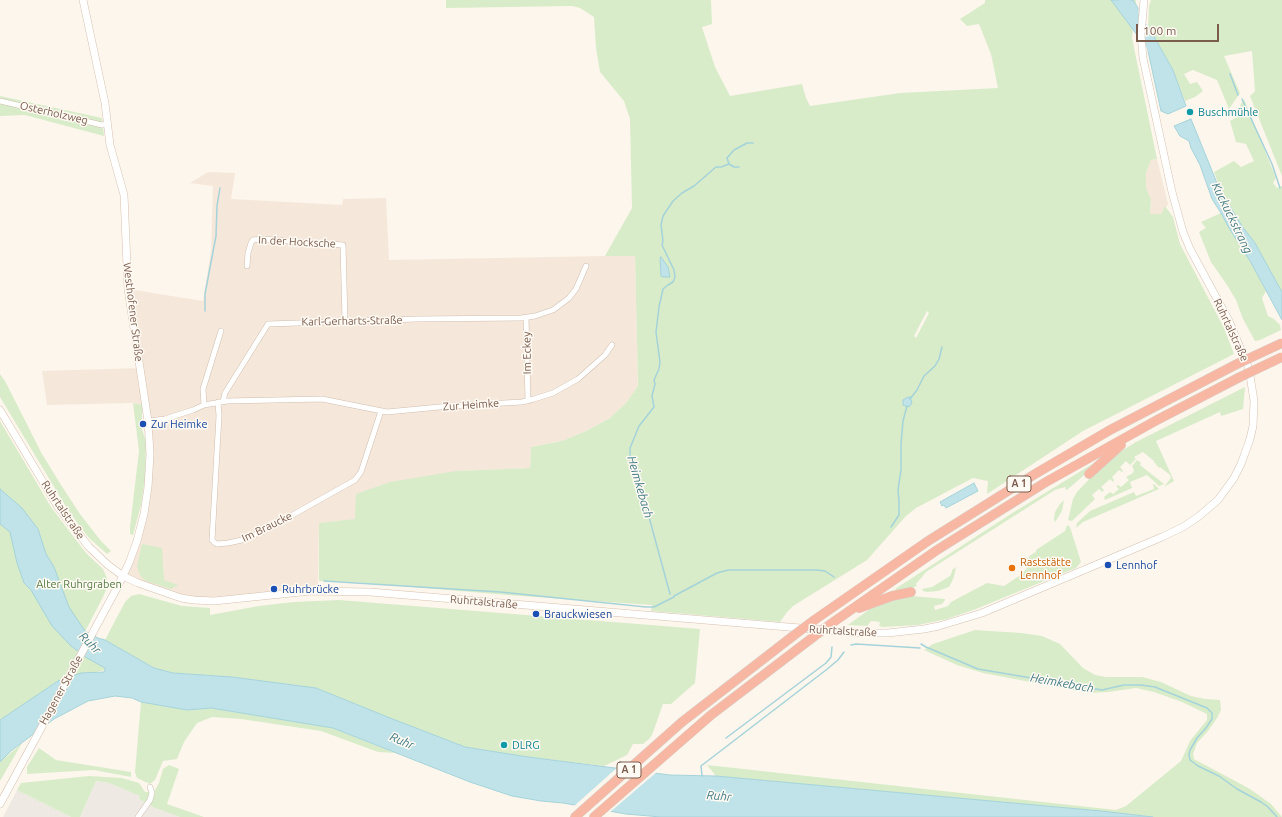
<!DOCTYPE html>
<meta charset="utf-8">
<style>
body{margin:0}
#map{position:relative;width:1282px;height:817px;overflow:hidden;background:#fdf6ec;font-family:Ubuntu,sans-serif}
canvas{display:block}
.scale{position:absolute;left:1136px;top:24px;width:83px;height:18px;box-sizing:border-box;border:2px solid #7a5c4d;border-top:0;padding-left:5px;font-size:12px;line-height:14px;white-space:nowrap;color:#7a5c4d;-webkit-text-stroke:3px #fffaf3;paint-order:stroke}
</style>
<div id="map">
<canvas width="1282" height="817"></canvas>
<div class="scale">100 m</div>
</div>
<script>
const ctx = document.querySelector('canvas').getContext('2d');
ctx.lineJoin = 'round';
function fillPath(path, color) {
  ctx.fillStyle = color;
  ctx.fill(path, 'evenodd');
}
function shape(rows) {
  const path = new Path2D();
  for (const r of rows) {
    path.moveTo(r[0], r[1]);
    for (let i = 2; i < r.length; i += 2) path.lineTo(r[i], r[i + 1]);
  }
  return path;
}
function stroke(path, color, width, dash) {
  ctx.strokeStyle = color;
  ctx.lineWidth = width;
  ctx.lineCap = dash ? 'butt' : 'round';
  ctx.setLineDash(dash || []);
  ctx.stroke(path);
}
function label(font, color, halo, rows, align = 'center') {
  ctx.font = font + ' Ubuntu,sans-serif';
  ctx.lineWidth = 3;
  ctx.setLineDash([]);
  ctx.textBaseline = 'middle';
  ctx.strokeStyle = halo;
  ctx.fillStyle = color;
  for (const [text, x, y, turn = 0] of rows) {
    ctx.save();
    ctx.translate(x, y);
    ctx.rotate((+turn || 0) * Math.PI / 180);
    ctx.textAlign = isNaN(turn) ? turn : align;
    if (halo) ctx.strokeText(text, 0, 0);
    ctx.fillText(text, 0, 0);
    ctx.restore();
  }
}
fillPath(shape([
 [1157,159,1168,204,1161,214,1150,214,1151,199,1146,188,1146,173,1151,160],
 [208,172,235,173,231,199,342,205,343,199,386,198,389,260,605,256,635,256,638,386,626,403,610,418,586,431,562,441,531,447,530,468,456,471,355,520,319,523,318,591,200,601,123,576,137,541,150,454,143,405,133,403,47,405,42,371,141,368,128,289,203,301,211,251,213,186,190,183]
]), '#f5e8da');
fillPath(shape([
 [96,781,109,783,141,796,139,799,141,800,155,808,180,817,80,817],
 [17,790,71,817,3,817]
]), '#efe9e4');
fillPath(shape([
 [446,0,711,0,712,24,702,27,715,67,730,96,802,84,806,98,810,106,900,93,998,88,991,54,979,24,967,26,960,19,985,3,985,0,1136,0,1132,38,1157,159,1151,160,1146,173,1146,188,1151,199,1150,214,1161,214,1165,206,1173,217,1180,244,1224,328,1234,354,1083,431,987,494,988,481,973,478,916,508,906,516,867,560,793,606,787,612,780,622,651,611,652,605,507,595,353,582,319,581,319,523,355,519,356,494,390,482,456,471,530,468,531,447,562,441,586,431,610,418,626,403,638,386,635,256,605,256,632,208,630,119,624,101,600,72,596,48,594,17,580,8,572,6,446,8],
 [927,311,929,313,916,338,914,336],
 [1151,0,1282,0,1282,176,1250,96,1255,91,1252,51,1224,56,1240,93,1229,109,1217,80,1193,70,1184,74,1190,84,1197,82,1203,91,1195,97,1185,101,1173,70,1148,26,1149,6],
 [0,96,102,118,104,136,25,115,0,116],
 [1244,99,1276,178,1273,183,1277,188,1282,186,1282,292,1255,243,1242,226,1220,188,1214,172,1234,161,1241,167,1254,161,1246,144,1236,142,1230,121,1239,116,1237,111],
 [1221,213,1229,228,1250,261,1266,291,1262,298,1268,316,1274,319,1280,325,1281,330,1260,340,1255,341,1243,319,1236,300,1227,285,1211,262,1199,232,1206,228,1201,222],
 [0,374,5,381,42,454,61,485,80,514,101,541,111,551,107,554,89,538,78,524,65,505,0,397],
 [1245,387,1243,409,1221,416,1220,412,1156,441,1174,481,1164,487,1171,478,1170,475,1160,467,1159,468,1154,462,1154,461,1143,452,1134,457,1136,459,1130,465,1126,461,1120,467,1123,471,1122,472,1119,470,1112,477,1114,480,1113,482,1110,479,1101,487,1104,490,1102,492,1099,489,1092,495,1095,499,1072,521,1068,520,1073,499,1077,492,1107,460,1136,442],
 [133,403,143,405,142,415,142,429,146,442,145,478,141,505,133,535,130,534,130,527,139,451],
 [0,421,51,507,86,553,103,569,107,578,106,590,103,597,76,649,105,668,105,670,58,681,0,720],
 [1137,460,1141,463,1140,465,1164,484,1159,486,1147,475,1130,482,1132,488,1105,500,1104,497,1110,492,1113,494,1119,489,1116,486,1118,485,1121,487,1129,480,1126,477,1133,473,1134,470,1132,466],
 [1094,463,1082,477,1068,489,1066,490,1065,487,1055,490,926,572,916,584,917,586,906,590,896,590,895,589,1014,512],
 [1153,484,1154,484,1159,489,1083,522,1076,528,1077,523,1090,511,1134,492,1136,496,1154,489],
 [1064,500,1062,511,1055,522,1054,520,1055,512,1060,504],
 [1067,525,1070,527,1081,562,1076,568,976,609,947,619,918,625,883,627,879,626,880,622,871,621,867,626,848,625,878,603,912,596,945,599,945,600,942,604,934,606,935,610,948,606,951,602,987,583,1004,586,1022,574,1027,568,1021,557,1029,558,1029,556,1036,552,1036,550,1065,531],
 [142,544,162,548,164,580,178,585,171,589,146,581,143,579,139,573,137,566],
 [956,567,954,577,949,587,938,591,927,592,923,591,922,589,932,587,950,576,952,572,952,570],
 [139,594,182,606,210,608,210,615,259,606,294,602,339,600,700,629,695,683,671,704,663,704,652,735,649,739,643,744,633,744,627,755,604,766,528,757,465,747,390,718,316,688,232,677,173,673,154,668,105,640,125,602,131,596],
 [975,630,1021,633,1042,636,1060,644,1083,668,1095,675,1106,677,1142,677,1161,682,1191,696,1205,699,1220,700,1221,710,1217,718,1208,731,1197,743,1193,754,1194,759,1250,789,1271,804,1282,817,1153,817,1101,811,716,776,707,765,1116,810,1126,806,1181,761,1190,741,1207,720,1207,714,1182,702,1154,692,1136,688,1108,692,1088,693,983,673,957,665,924,650,933,644],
 [141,702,187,710,211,708,333,728,395,753,378,752,321,731,241,719,212,717,197,723,184,742,177,759,163,761,155,780,150,784,137,778,135,772],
 [22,743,0,781,0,762],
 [39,748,56,760,131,772,131,777,94,770,27,774,27,767],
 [169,765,179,769,167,804,204,817,180,817,155,808,141,800,139,799,140,796,109,783,96,781,80,817,71,817,17,790,21,783,89,776,122,778,139,783,145,792,154,792,159,783,163,769]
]), '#d8ecc9');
const water = shape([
 [1111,0,1133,0,1138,8,1137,35,1111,0],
 [1148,26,1173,70,1186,106,1168,114,1161,111,1148,51,1148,26],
 [1191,119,1219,188,1242,226,1255,243,1282,292,1282,320,1250,261,1229,228,1221,213,1212,199,1200,165,1191,148,1189,141,1180,136,1174,126,1191,119],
 [661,257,668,267,670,277,663,277,661,276,660,258,661,257],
 [910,397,912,403,910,406,907,407,903,405,903,400,906,398,910,397],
 [974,483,978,491,946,508,944,505,942,506,940,502,974,483],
 [0,489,22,508,38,529,46,554,54,567,69,607,85,631,98,638,105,640,154,668,173,673,232,677,316,688,390,718,465,747,528,757,670,775,716,776,1101,811,1153,817,661,817,626,814,563,803,541,801,512,796,470,782,333,728,211,708,187,710,141,702,132,698,115,696,88,701,54,719,12,750,0,762,0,720,58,681,81,673,104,672,105,670,105,668,87,658,71,646,52,626,31,590,24,583,17,563,10,532,0,524,0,489]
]);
fillPath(water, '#bfe3e8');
stroke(water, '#a5d3da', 1);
fillPath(shape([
 [619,766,658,771,609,813,573,807]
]), '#fdf6ec');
stroke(shape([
 [1230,74,1238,95],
 [1242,99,1272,164,1280,188],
 [739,167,734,167,729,164,727,158,734,150,747,143,753,143],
 [205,311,205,294,216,236,217,206,220,188],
 [910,399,917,390,924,376,935,366,939,359,942,347],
 [891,527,899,515,899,501,898,490,901,470,901,444,903,421,907,406],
 [324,581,500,592,646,607,654,607,674,597],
 [670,594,634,462,630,459,630,448,639,426,654,407,652,396,655,384,654,380,659,369,660,362,656,332,659,307,663,289,668,285,673,282,675,277,674,270,662,245,663,241,661,225,663,216,673,201,682,193,694,186,716,167,721,167,729,164],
 [674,596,717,573,728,570,817,570,825,571,834,577],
 [921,644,926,647,978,669,1102,690,1124,685,1141,685,1155,687,1207,708,1212,713,1212,719,1206,728,1197,738,1190,750,1189,755,1190,760,1198,766,1219,776,1237,789,1261,802,1268,807,1277,817],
 [851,645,856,644,920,648],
 [726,738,826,663,831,657,832,647],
 [702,776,701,766,826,670,838,660,844,652]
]), '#a5d3da', 1.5);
stroke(shape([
 [1124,0,1143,28,1153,50]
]), '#bfe3e8', 10);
const street = shape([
 [0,101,102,125,107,124],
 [247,266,248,253,251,243,253,240,261,239,343,245,345,321],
 [526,317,528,401],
 [223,401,225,393,268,324,417,319,521,318,535,316,553,310,569,298,576,289,586,266],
 [218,402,219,416,212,540,215,543,217,544,228,543,242,540,264,531,355,480,361,472,381,411],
 [204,405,203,389,221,331],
 [148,421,165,419,193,410,204,405,227,401,322,399,387,412,450,406,522,402,534,399,553,393,578,379,605,355,612,345],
 [138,817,150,800,152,793,150,787]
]);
const secondary = shape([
 [0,410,58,507,89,547,108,565,123,576,138,583,181,598,194,600,214,601,311,591,370,592,860,633,888,633,924,629,939,626,982,613,1162,537,1183,527,1198,517,1218,500,1234,478,1241,464,1250,439,1253,426,1254,401,1249,369,1229,321,1190,249,1183,232,1172,192,1143,58,1141,35,1144,0],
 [0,804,118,586,129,563,137,541,144,514,148,487,150,454,148,421,128,289,124,195,110,145,105,103,83,0]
]);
const highway = shape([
 [1089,474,1121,445],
 [859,608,892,596,911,592],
 [813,621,928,541,1035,474,1110,430,1237,364],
 [832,623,937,550,1046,482,1157,420,1240,377],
 [575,817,682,722,793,636],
 [594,817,711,715,812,638]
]);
stroke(street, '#d1beb0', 6);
stroke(secondary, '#d6c0b0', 8);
stroke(highway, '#dad1cd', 10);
stroke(street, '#fff', 5);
stroke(secondary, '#fff', 7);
stroke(highway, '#f7b7a3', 9);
const highwayBridge = shape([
 [1237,364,1282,343],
 [1240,377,1282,357],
 [793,636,813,621],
 [812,638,832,623]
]);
stroke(highwayBridge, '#dad1cd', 10, []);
stroke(highwayBridge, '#f7b7a3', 9);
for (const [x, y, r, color] of [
 [1190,112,4,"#0f9aa8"],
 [143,424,4,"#1a4fb4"],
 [1108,565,4,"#1a4fb4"],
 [1012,568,4,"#e8710a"],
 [274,589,4,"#1a4fb4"],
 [536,614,4,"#1a4fb4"],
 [504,745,4,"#0f9aa8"]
]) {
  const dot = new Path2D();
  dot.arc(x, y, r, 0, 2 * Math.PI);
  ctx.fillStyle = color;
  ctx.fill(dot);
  stroke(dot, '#fffaf3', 1.5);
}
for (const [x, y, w] of [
 [1019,484,24],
 [629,770,24]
]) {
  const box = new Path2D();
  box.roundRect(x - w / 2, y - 8, w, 16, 3);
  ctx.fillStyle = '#fffaf3';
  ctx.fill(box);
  stroke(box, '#7a5c4d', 1);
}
label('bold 10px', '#7a5c4d', null, [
 ["A 1",1019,484],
 ["A 1",629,770]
]);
label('11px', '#0d838f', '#fffaf3', [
 ["Buschmühle",1198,112],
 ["DLRG",512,745]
], 'left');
label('11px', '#7a5c4d', '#fffaf3', [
 ["Osterholzweg",54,113,13],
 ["In der Hocksche",297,242,3],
 ["Westhofener Straße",133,312,83],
 ["Karl-Gerharts-Straße",352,321,-1],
 ["Ruhrtalstraße",1231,330,65],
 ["Im Eckey",527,353,-91],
 ["Zur Heimke",471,405,-4],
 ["Ruhrtalstraße",63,510,56],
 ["Im Braucke",267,527,-26],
 ["Ruhrtalstraße",484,602,5],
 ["Ruhrtalstraße",843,631,3],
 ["Hagener Straße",61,690,-61]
]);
label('11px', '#164399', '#fffaf3', [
 ["Zur Heimke",151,424],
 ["Lennhof",1116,565],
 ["Ruhrbrücke",282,589],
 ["Brauckwiesen",544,614]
], 'left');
label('11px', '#c56008', '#fffaf3', [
 ["Raststätte",1020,562],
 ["Lennhof",1020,575]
], 'left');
label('11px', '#537a41', '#fffaf3', [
 ["Alter Ruhrgraben",79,584]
]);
label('italic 12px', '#437c86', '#fffaf3', [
 ["Kuckuckstrang",1232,218,64],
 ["Heimkebach",640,487,74],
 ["Ruhr",90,643,45],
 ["Heimkebach",1062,683,10],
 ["Ruhr",402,741,23],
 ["Ruhr",719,796,5]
]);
</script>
